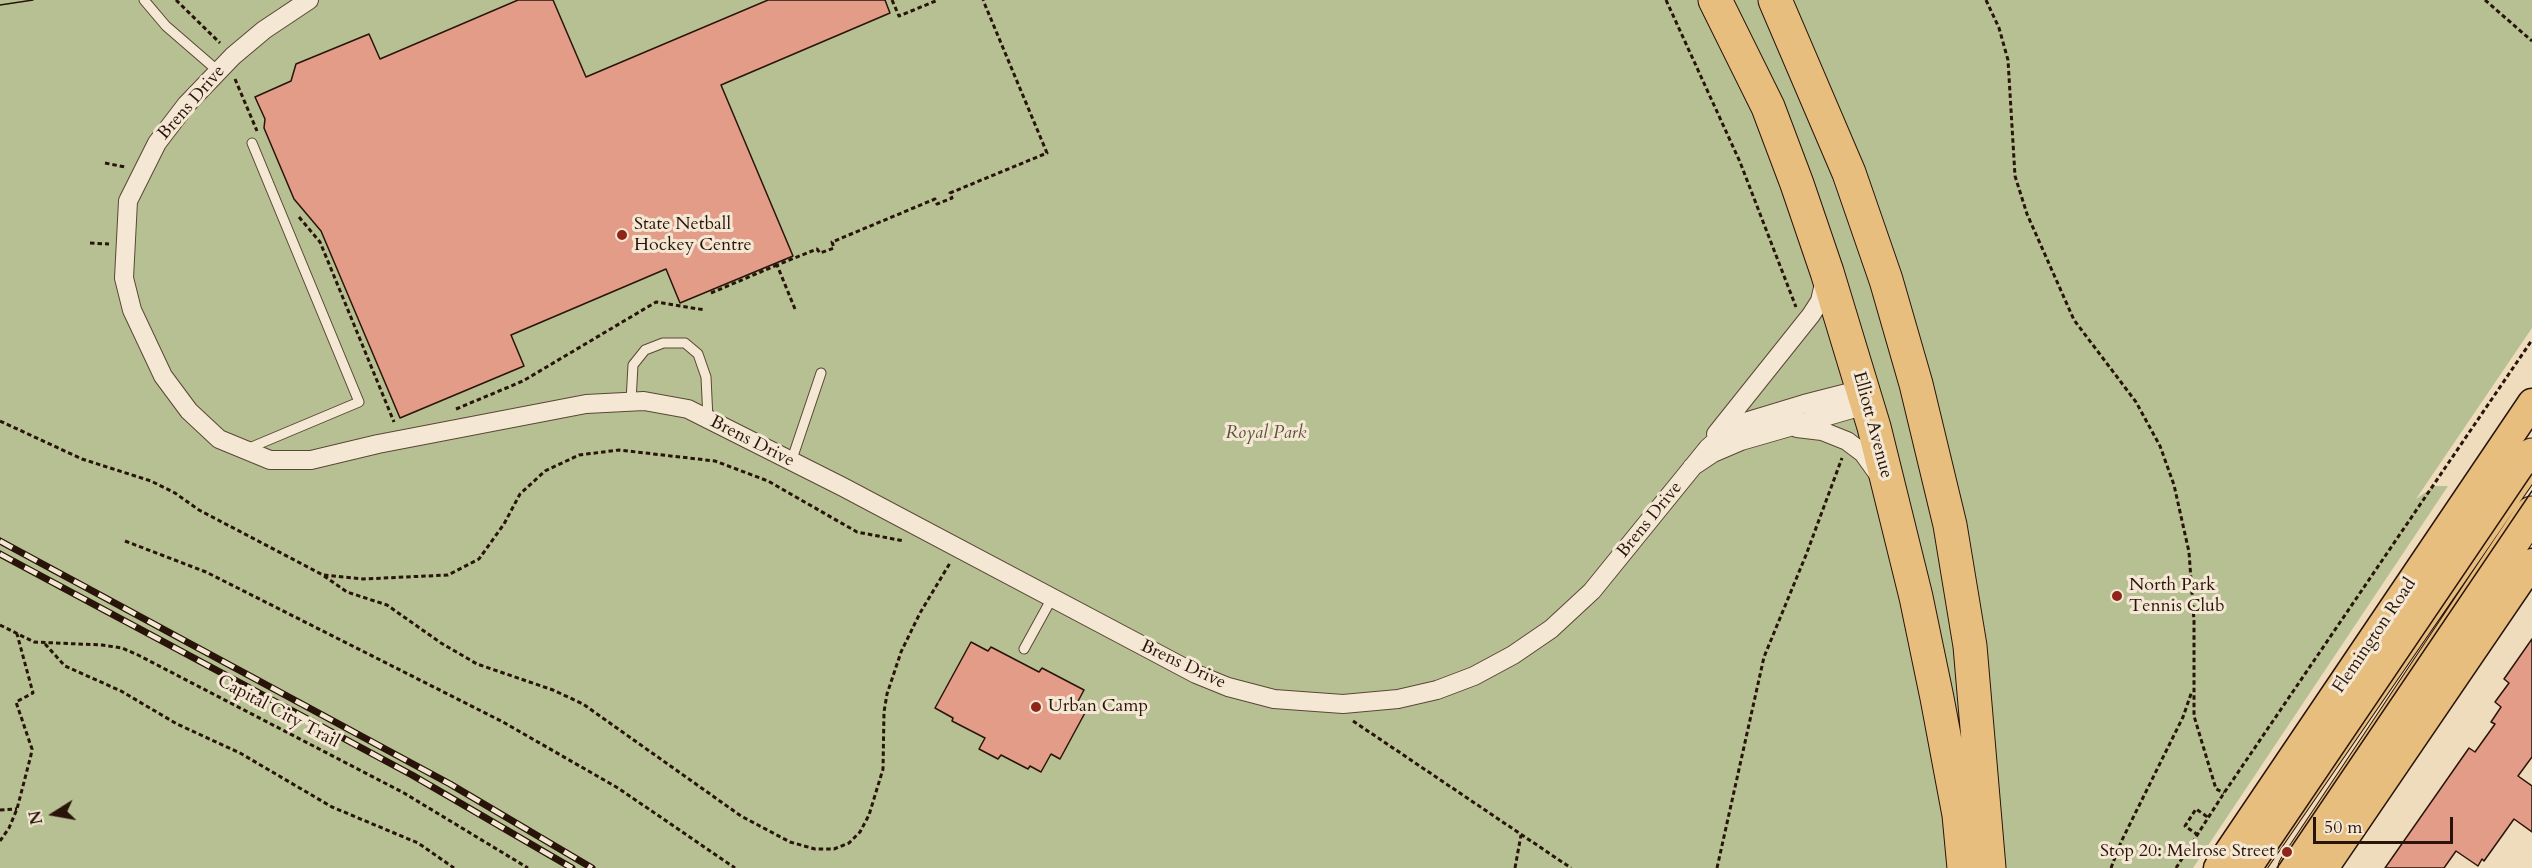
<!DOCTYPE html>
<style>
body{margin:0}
#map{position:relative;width:2532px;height:868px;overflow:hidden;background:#eedcbd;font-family:Cardo,serif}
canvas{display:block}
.north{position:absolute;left:24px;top:784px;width:60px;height:60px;-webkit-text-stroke:4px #f4e8d4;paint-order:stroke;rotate:259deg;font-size:16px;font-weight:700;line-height:24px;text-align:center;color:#291409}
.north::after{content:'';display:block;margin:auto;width:21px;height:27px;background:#291409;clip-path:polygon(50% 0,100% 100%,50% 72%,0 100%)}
.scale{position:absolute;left:2313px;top:817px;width:140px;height:27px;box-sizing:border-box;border:3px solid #291409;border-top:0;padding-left:8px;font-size:18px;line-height:21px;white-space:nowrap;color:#291409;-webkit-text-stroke:4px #f4e8d4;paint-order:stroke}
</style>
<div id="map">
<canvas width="2532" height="868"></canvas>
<div class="north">N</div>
<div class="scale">50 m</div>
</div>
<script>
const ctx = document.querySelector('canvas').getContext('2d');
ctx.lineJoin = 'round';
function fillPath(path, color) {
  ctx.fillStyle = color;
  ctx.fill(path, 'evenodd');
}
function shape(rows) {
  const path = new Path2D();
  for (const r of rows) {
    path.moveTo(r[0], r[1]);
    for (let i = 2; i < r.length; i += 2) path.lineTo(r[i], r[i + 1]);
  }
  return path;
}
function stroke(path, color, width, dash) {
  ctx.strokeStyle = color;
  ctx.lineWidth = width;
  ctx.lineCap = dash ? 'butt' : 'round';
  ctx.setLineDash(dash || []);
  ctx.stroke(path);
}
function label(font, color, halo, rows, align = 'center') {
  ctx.font = font + ' Cardo,serif';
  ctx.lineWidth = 6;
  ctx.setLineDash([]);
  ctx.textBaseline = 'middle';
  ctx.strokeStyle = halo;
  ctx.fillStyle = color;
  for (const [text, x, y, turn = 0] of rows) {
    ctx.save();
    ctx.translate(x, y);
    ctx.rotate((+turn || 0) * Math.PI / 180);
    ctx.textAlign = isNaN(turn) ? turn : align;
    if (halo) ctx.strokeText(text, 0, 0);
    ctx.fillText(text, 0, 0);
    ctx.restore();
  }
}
fillPath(shape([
 [0,0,2532,0,2532,328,2416,499,2434,486,2448,486,2193,868,0,868]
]), '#b7c092');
const building = shape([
 [518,0,553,0,586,77,768,0,885,0,890,13,721,85,793,256,680,303,666,269,511,335,524,366,400,418,321,231,294,199,264,128,265,119,255,97,291,81,296,64,369,34,380,59,518,0],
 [2532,639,2532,757,2518,776,2532,786,2532,832,2514,819,2484,861,2482,859,2478,866,2456,851,2444,868,2385,868,2469,748,2475,752,2495,724,2491,722,2501,707,2495,702,2509,683,2504,679,2532,639],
 [971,642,988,651,991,647,1039,672,1042,668,1084,690,1076,705,1086,711,1060,759,1051,754,1041,772,1030,766,1028,769,1001,755,998,759,979,749,985,738,952,721,953,718,935,708,971,642]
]);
fillPath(building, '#e29c87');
stroke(building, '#291409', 1.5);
const lane = shape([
 [144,0,166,26,218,71],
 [631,401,633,365,645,350,663,343,685,343,698,354,706,377,708,419],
 [247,449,359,402,252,143],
 [791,462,821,373],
 [1024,649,1052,598]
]);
const street = shape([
 [309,0,264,30,233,56,186,105,157,143,128,201,124,278,132,310,163,376,189,411,219,439,270,460,311,460,378,444,586,404,644,401,688,409,843,487,1196,674,1228,687,1274,699,1343,704,1398,699,1437,690,1474,676,1513,655,1551,629,1592,591,1708,448,1720,437,1748,421,1804,404,1847,393,1865,396,1852,409,1741,441,1713,453,1692,467],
 [1797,428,1822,431,1847,441,1863,453,1878,474],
 [1716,434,1811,315,1820,301,1825,279]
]);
const primary = shape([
 [2218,868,2532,403],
 [2324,868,2532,563]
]);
const highway = shape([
 [1715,0,1768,107,1797,184,1827,272,1874,427,1916,597,1937,698,1959,815,1964,868],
 [1775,0,1849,173,1886,280,1916,384,1950,525,1970,646,1989,868],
 [2247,868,2532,455],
 [2295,868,2532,513]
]);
stroke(lane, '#5a4636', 11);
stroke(street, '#5a4636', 20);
stroke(primary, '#291409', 31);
stroke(highway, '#291409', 35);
stroke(shape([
 [176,0,220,43],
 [892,0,899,16,938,0],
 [1666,0,1740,162,1796,307],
 [1986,0,1999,28,2008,60,2015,176,2027,214,2074,320,2136,402,2160,446,2174,485,2189,552,2194,621,2194,716,2216,789,2224,793],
 [2485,0,2532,41],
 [235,79,257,131],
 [105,163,125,167],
 [299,217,320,242,394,422],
 [90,243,109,244],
 [711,293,777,265],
 [795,309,777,265,817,249,820,253,834,248,832,242,935,199,937,204,952,198,950,193,1047,153,983,0],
 [456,409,523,381,656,302,705,310],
 [0,421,82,459,151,481,175,493,199,510,323,575,363,579,448,575,479,559,504,524,520,494,545,471,579,455,619,450,715,461,768,481,857,532,904,541],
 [125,541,206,572,503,722,618,788,735,868],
 [324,576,347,592,387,605,441,643,477,664,553,690,583,704,741,816,790,842,815,849,834,849,849,843,860,832,869,815,883,769,884,712,887,694,901,652,920,613,950,563],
 [0,625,34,642,102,645,122,648,138,655,404,793,528,868],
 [45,644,65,666,121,691,177,724,240,753,332,807,418,843,454,868],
 [1353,721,1571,868],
 [0,810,17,809],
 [2198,835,2185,826,2196,809,2209,818],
 [0,841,9,828,17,809,31,755,32,749,16,702,33,693,17,634],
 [1515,868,1521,835],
 [1717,868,1764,657,1806,555,1842,458],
 [2111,868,2121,842,2183,717,2192,691],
 [2176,868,2224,793,2532,340]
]), '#291409', 3, [4.5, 3]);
stroke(lane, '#f4e8d4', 9);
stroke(street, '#f4e8d4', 18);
stroke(primary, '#e7be7e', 28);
stroke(highway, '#e7be7e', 33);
stroke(shape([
 [0,5,33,0],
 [2265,868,2532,474],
 [2277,868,2532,491]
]), '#291409', 1.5);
const rail = shape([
 [0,541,450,784,592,868],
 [0,554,412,775,572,868]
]);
stroke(rail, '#291409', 7);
stroke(rail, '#f4e8d4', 4.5, [14]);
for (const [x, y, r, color] of [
 [622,235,6,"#8f2418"],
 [2117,596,6,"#8f2418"],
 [1036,707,6,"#8f2418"],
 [2287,852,6,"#8f2418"]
]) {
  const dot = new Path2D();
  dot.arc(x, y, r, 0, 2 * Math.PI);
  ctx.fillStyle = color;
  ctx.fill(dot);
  stroke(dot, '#f4e8d4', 2);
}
label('18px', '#291409', '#f4e8d4', [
 ["Brens Drive",192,103,-49],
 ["Elliott Avenue",1872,425,75],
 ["Brens Drive",752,442,27],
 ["Brens Drive",1650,520,-51],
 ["Flemington Road",2375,636,-56],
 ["Brens Drive",1183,665,25],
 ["Capital City Trail",278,712,28]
]);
label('18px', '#291409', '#f4e8d4', [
 ["State Netball",634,225],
 ["Hockey Centre",634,246],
 ["North Park",2129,586],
 ["Tennis Club",2129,607],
 ["Urban Camp",1048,707],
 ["Stop 20: Melrose Street",2275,852,"right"]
], 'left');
label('italic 18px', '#5b5039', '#f4e8d4', [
 ["Royal Park",1266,434]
]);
</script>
